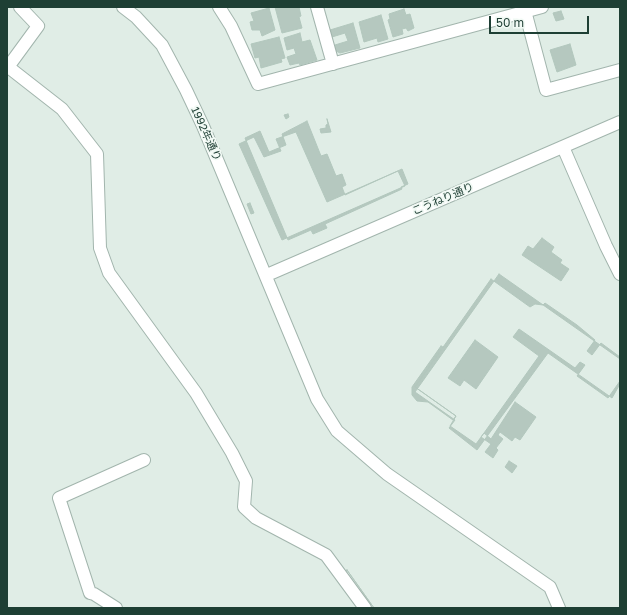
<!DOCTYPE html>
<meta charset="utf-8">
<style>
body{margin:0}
#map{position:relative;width:627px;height:615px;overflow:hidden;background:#e0ede6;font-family:"Golos Text",sans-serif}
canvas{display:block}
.frame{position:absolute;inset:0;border:8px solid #1e3f34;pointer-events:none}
.scale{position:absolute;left:489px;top:16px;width:100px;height:18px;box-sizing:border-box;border:2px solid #1e3f34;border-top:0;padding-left:5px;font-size:12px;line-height:14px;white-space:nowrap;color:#1e3f34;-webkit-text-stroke:3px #f1f9f4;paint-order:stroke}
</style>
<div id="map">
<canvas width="627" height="615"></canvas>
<div class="frame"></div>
<div class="scale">50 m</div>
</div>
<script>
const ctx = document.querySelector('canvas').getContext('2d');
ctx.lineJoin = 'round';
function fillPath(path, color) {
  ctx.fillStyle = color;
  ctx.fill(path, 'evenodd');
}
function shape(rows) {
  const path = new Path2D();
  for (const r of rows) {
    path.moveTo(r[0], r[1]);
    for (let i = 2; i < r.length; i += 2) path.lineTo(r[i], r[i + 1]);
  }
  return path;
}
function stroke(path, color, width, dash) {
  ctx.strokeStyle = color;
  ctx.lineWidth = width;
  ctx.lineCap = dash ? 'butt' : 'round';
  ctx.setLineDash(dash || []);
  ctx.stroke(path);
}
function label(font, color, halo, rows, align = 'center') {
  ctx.font = font + ' "Golos Text","Noto Sans JP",sans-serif';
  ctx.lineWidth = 3.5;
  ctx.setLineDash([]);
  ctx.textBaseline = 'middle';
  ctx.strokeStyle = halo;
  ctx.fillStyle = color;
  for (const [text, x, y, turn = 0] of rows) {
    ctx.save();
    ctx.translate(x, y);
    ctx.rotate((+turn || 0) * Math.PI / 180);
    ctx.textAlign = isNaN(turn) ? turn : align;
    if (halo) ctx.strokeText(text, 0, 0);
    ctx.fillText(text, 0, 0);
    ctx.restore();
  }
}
const building = shape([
 [275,7,299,7,301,16,299,17,302,28,282,33,275,7],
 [269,8,275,30,262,36,260,30,252,30,250,22,254,21,251,13,269,8],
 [404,9,406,15,410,14,414,28,408,31,406,28,402,29,403,34,393,37,388,20,390,19,389,14,404,9],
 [561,11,564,19,556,21,553,13,561,11],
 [381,15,388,39,378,42,377,38,364,42,359,22,381,15],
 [353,23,360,48,340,53,336,51,335,45,348,41,345,33,332,37,330,30,353,23],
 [300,33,302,42,310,40,317,60,300,65,299,63,290,65,287,57,296,54,294,48,287,50,284,38,300,33],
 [279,37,285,58,281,59,282,62,261,68,259,57,255,58,251,44,279,37],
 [570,44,576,65,557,72,550,50,570,44],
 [288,114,289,117,286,119,284,115,288,114],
 [327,119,331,132,321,133,320,129,326,128,326,125,328,124,327,119],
 [307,121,321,156,327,154,336,176,342,174,346,185,342,187,345,195,402,169,408,184,401,187,402,189,325,224,327,228,313,234,311,230,288,240,245,138,260,131,269,152,286,145,282,134,307,121],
 [296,132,327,202,398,171,405,186,282,240,239,144,254,137,264,157,281,151,276,139,296,132],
 [250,203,254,213,251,214,247,204,250,203],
 [542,238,554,247,551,252,562,260,560,263,569,269,561,281,522,255,528,246,533,249,542,238],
 [499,274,620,359,620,384,612,398,548,353,477,450,449,428,455,420,415,392,499,274],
 [491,279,530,307,535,304,543,305,545,303,577,325,595,340,587,351,592,355,601,343,620,357,620,381,608,398,577,376,585,365,580,362,575,368,519,329,513,337,539,356,484,433,476,444,450,426,456,416,415,387,491,279],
 [475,340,498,357,476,389,464,380,460,386,448,378,475,340],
 [441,346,443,347,415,387,456,416,453,420,428,402,417,401,412,395,412,387,441,346],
 [515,402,536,417,520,440,515,437,512,441,500,432,498,435,503,439,496,448,498,450,493,458,485,452,491,444,481,437,484,433,491,439,515,402],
 [509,461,517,466,512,473,505,467,509,461],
 [347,570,374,608,368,608,343,573,347,570],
 [347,570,374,608,368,608,343,573,347,570]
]);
fillPath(building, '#b5c8bf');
stroke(building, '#b2c7bd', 1);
const minor = shape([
 [123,7,136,17,162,45,186,90,203,126,317,399,337,431,387,474,550,587,559,608],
 [219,7,231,26,258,84,542,7],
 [317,7,333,64],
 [524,7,546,90,620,70],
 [7,66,62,109,97,154,100,248,109,273,196,393,232,453,246,481,244,507,256,518,326,555,365,608],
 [8,67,38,26,20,7],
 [563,147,606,246,620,274],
 [267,275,620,122],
 [116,608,94,594,90,593,59,498,144,460]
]);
stroke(minor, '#a2b5ad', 14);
stroke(minor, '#fff', 12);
label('11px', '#1e3f34', '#f1f9f4', [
 ["1992年通り",206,134,66],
 ["こうねり通り",443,199,-23]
]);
</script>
